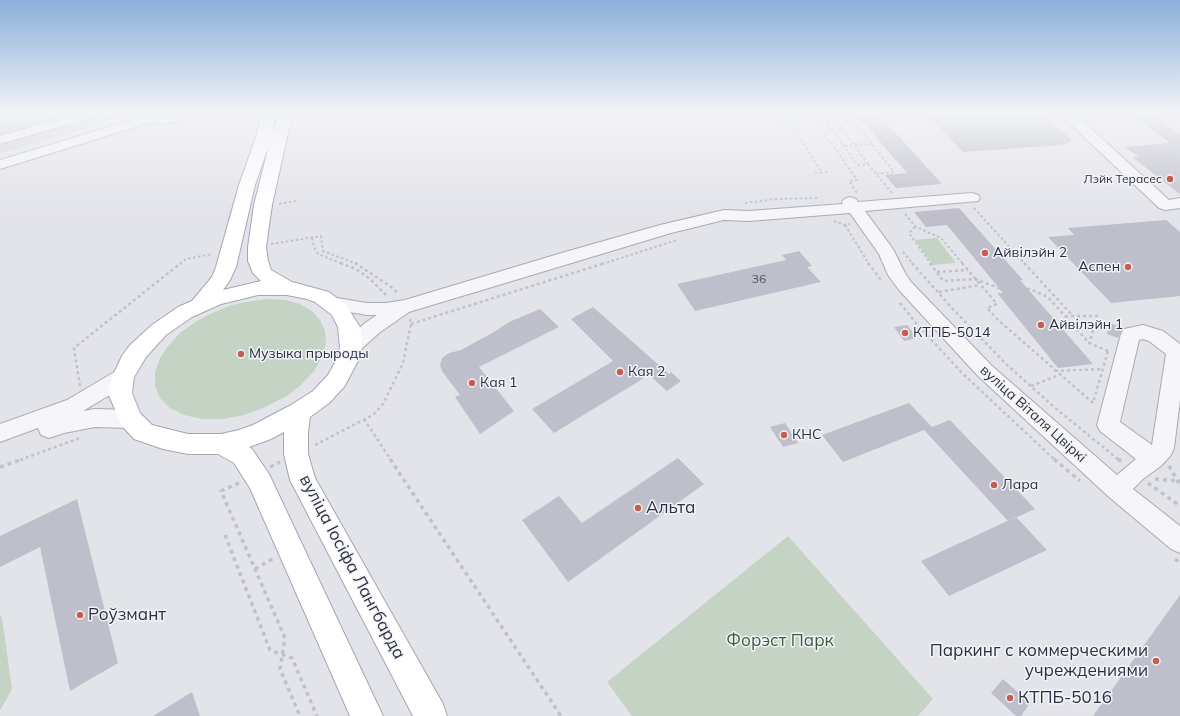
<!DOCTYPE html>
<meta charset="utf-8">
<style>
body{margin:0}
canvas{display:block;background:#e3e4ea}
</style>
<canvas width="1180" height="716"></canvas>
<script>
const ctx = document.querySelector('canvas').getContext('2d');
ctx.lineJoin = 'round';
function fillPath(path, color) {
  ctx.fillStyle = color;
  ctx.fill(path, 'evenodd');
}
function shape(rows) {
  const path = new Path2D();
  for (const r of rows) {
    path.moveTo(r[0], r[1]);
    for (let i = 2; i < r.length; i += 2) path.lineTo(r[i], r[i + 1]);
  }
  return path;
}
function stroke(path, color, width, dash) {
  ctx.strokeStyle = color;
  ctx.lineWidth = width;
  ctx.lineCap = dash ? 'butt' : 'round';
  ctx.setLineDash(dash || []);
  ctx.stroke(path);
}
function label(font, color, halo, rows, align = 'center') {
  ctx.font = font + ' Mulish,sans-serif';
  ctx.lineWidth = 3;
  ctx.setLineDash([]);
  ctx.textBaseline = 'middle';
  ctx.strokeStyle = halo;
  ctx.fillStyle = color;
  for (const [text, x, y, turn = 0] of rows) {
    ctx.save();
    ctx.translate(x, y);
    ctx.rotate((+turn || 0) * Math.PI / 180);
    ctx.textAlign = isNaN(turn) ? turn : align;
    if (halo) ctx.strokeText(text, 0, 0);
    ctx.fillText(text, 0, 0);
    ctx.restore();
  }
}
fillPath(shape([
 [0,114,132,114,0,154]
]), '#d1d3dc');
fillPath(shape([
 [937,238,956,263,933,265,915,240],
 [268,299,285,300,300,304,312,311,320,320,325,331,326,343,322,357,314,371,301,385,285,397,265,407,244,415,223,419,202,419,184,415,170,408,160,398,155,386,155,373,160,358,169,345,181,332,197,321,214,312,232,305,251,301],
 [788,536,933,699,918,716,632,716,607,682],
 [0,615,2,617,12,689,0,711]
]), '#c5d3c5');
fillPath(shape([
 [856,114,872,114,872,118,881,117,942,184,896,188,885,175,907,173],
 [926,114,1041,114,1072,140,1063,145,963,152],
 [1130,114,1152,114,1180,134,1180,194,1132,157,1139,157,1125,147,1170,143],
 [959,208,1023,280,1020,280,1093,364,1058,368,997,293,1003,293,947,225,926,227,914,212],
 [1166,220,1180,232,1180,296,1111,303,1048,237,1074,235,1068,228],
 [799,251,812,266,807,267,821,282,695,311,677,284,786,260,782,255],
 [593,307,669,374,671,372,681,381,667,391,649,375,554,433,532,409,613,361,571,319],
 [540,309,559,327,479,367,514,411,480,434,455,397,460,395,442,371,440,365,442,358,449,353,461,350,494,332,509,322],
 [1110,323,1123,328,1118,338,1107,334],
 [907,325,917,338,904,341,894,327],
 [909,403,932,427,950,420,1035,509,1008,521,924,430,843,462,822,435],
 [785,423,798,443,783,447,770,427],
 [678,458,704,484,568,582,522,520,559,496,582,523],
 [77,499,118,663,70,691,40,547,0,567,0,536],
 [1016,517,1047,550,949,596,921,561],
 [1180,595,1180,716,1093,716],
 [1003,679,1030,703,1021,716,1016,716,991,693],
 [192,692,200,716,153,716]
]), '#bebfca');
const minor = shape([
 [75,114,96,114,94,117,0,144,0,136,75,114],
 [144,114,158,114,159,116,172,114,190,114,188,117,176,122,159,124,152,122,0,169,0,160,145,116,144,114],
 [1060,114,1075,114,1169,200,1180,198,1180,208,1165,210,1159,208,1060,114],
 [972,193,978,195,980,198,978,201,865,211,893,249,905,273,911,282,992,366,1117,475,1136,459,1100,431,1097,425,1121,334,1124,329,1143,325,1163,331,1180,344,1180,400,1174,448,1171,455,1161,466,1143,479,1133,489,1180,526,1180,553,1171,549,1109,497,978,376,899,290,888,275,879,254,850,213,749,221,724,220,671,233,409,312,379,333,358,352,351,354,344,352,341,347,344,342,365,323,377,315,367,315,331,309,324,307,322,303,324,299,331,297,367,303,386,303,405,300,565,252,660,225,724,210,749,211,843,204,842,202,844,199,850,197,856,199,858,202,972,193],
 [1143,339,1149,341,1166,354,1152,445,1120,422,1139,340,1143,339],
 [123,369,130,371,133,377,130,383,83,411,95,409,130,410,138,413,141,419,138,425,130,428,95,427,64,433,49,438,41,435,38,428,0,442,0,424,67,400,116,371,123,369]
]);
const major = shape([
 [262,114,276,114,272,132,280,114,294,114,289,128,272,205,266,247,268,261,271,270,292,282,329,292,346,305,360,327,362,337,362,347,359,359,344,387,329,403,310,417,308,432,308,454,315,478,443,704,447,716,413,716,290,480,284,454,284,432,271,439,249,447,252,449,269,474,383,716,350,716,250,488,234,463,218,454,188,454,163,449,134,439,122,426,108,393,112,377,122,356,130,345,152,325,178,307,192,301,212,277,216,267,239,185,255,140,262,114],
 [269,145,254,205,248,247,248,261,253,273,261,281,223,290,230,280,236,267,255,185,269,145],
 [258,295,287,295,307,299,315,302,332,315,338,327,340,347,337,359,328,375,313,391,291,405,253,425,239,430,221,434,188,434,152,425,140,413,132,393,134,377,146,357,166,335,192,317,221,304,258,295]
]);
stroke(minor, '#a8aab4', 2);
stroke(major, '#a3a6b5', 2);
stroke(shape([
 [784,114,822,173],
 [816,114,821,121,816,121,857,180,849,181,857,193],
 [855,114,851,118,894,172,877,174],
 [99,121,123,114],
 [776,121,819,119],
 [837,122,868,164,858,165,827,123,837,122],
 [836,134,851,118,880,116,878,114],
 [845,146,872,144],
 [868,164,892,193],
 [815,173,830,172],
 [745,203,776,199,819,198],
 [279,204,296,201],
 [974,208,1025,264],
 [905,214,916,227,941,238,963,264],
 [834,221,845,225,850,224],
 [845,225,869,264],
 [915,227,909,233,931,264],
 [312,238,314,247,318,254,343,264],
 [271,244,321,236,323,251,357,264],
 [903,252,913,264],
 [180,264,186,259,213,254],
 [602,264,677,240]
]), '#c1c2c9', 2, [2.5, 2.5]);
stroke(shape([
 [340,263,356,269,370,279,388,297],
 [355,263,390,286,399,294],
 [868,263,882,281],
 [912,263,951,307,1005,363,1054,407,1119,460],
 [930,263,943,281,975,279,1001,289,1030,289,1048,297,1089,343,1108,351],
 [962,263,997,304,987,308,997,319,1093,403,1108,351,1110,351],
 [1024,263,1073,316],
 [937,272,968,270],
 [939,292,980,285],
 [900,303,916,323,962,373,1055,460],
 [1065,316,1098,316,1089,343],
 [411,324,605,263],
 [1055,371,1103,369],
 [80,386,74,348,181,263],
 [1031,386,1059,375],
 [364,419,391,460],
 [315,445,373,415,383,404,403,363,411,324,410,319],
 [20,460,80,438]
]), '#c1c2c9', 2.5, [3, 3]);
stroke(shape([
 [390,459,561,716],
 [1054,459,1080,481],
 [1118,459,1122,462],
 [1169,466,1180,485],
 [0,467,23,459],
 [270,467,280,462],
 [1155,479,1180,481],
 [239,483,221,491,285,638,280,669,300,716],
 [1148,483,1180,506],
 [225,535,270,650,292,658,317,716],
 [1175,559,1180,563],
 [255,569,274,558]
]), '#c1c2c9', 3.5, [4, 4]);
fillPath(minor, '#f6f6f9');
fillPath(major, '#fff');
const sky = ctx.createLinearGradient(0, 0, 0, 214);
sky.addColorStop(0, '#8bb0db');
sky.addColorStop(0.53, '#f2f3f6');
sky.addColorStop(1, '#f2f3f600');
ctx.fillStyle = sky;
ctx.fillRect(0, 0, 1180, 214);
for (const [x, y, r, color] of [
 [1170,179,4,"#c45e53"],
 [985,253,4,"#c45e53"],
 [1128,267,4,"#c45e53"],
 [1041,325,4,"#c45e53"],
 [905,333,4,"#c45e53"],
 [241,354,4,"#c45e53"],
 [620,372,4,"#c45e53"],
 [472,383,4,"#c45e53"],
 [784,435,4,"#c45e53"],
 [994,485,4,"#c45e53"],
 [638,508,4,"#c45e53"],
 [80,615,4,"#c45e53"],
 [1156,661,4,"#c45e53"],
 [1010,698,4,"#c45e53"]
]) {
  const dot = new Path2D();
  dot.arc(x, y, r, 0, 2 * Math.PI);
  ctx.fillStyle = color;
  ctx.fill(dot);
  stroke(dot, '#f3f4f8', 1.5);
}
label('12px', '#2c2f41', '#f3f4f8', [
 ["Лэйк Терасес",1162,179]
], 'right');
label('12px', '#505363', null, [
 ["36",759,279]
]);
label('14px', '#2c2f41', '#f3f4f8', [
 ["Айвілэйн 2",993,253],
 ["Аспен",1120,267,"right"],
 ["Айвілэйн 1",1049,325],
 ["КТПБ-5014",913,333],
 ["Музыка прыроды",249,354],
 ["Кая 2",628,372],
 ["Кая 1",480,383],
 ["КНС",792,435],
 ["Лара",1002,485]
], 'left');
label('14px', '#2c2f41', '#f3f4f8', [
 ["вуліца Віталя Цвіркі",1033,414,42]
]);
label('17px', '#2c2f41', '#f3f4f8', [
 ["Альта",646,508],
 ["Роўзмант",88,615],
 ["Паркинг с коммерческими",1148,651,"right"],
 ["учреждениями",1148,671,"right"],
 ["КТПБ-5016",1018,698]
], 'left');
label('17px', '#2c2f41', '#f3f4f8', [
 ["вуліца Іосіфа Лангбарда",352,567,62]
]);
label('17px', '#3b5c3c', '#f3f4f8', [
 ["Форэст Парк",780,641]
]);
</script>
